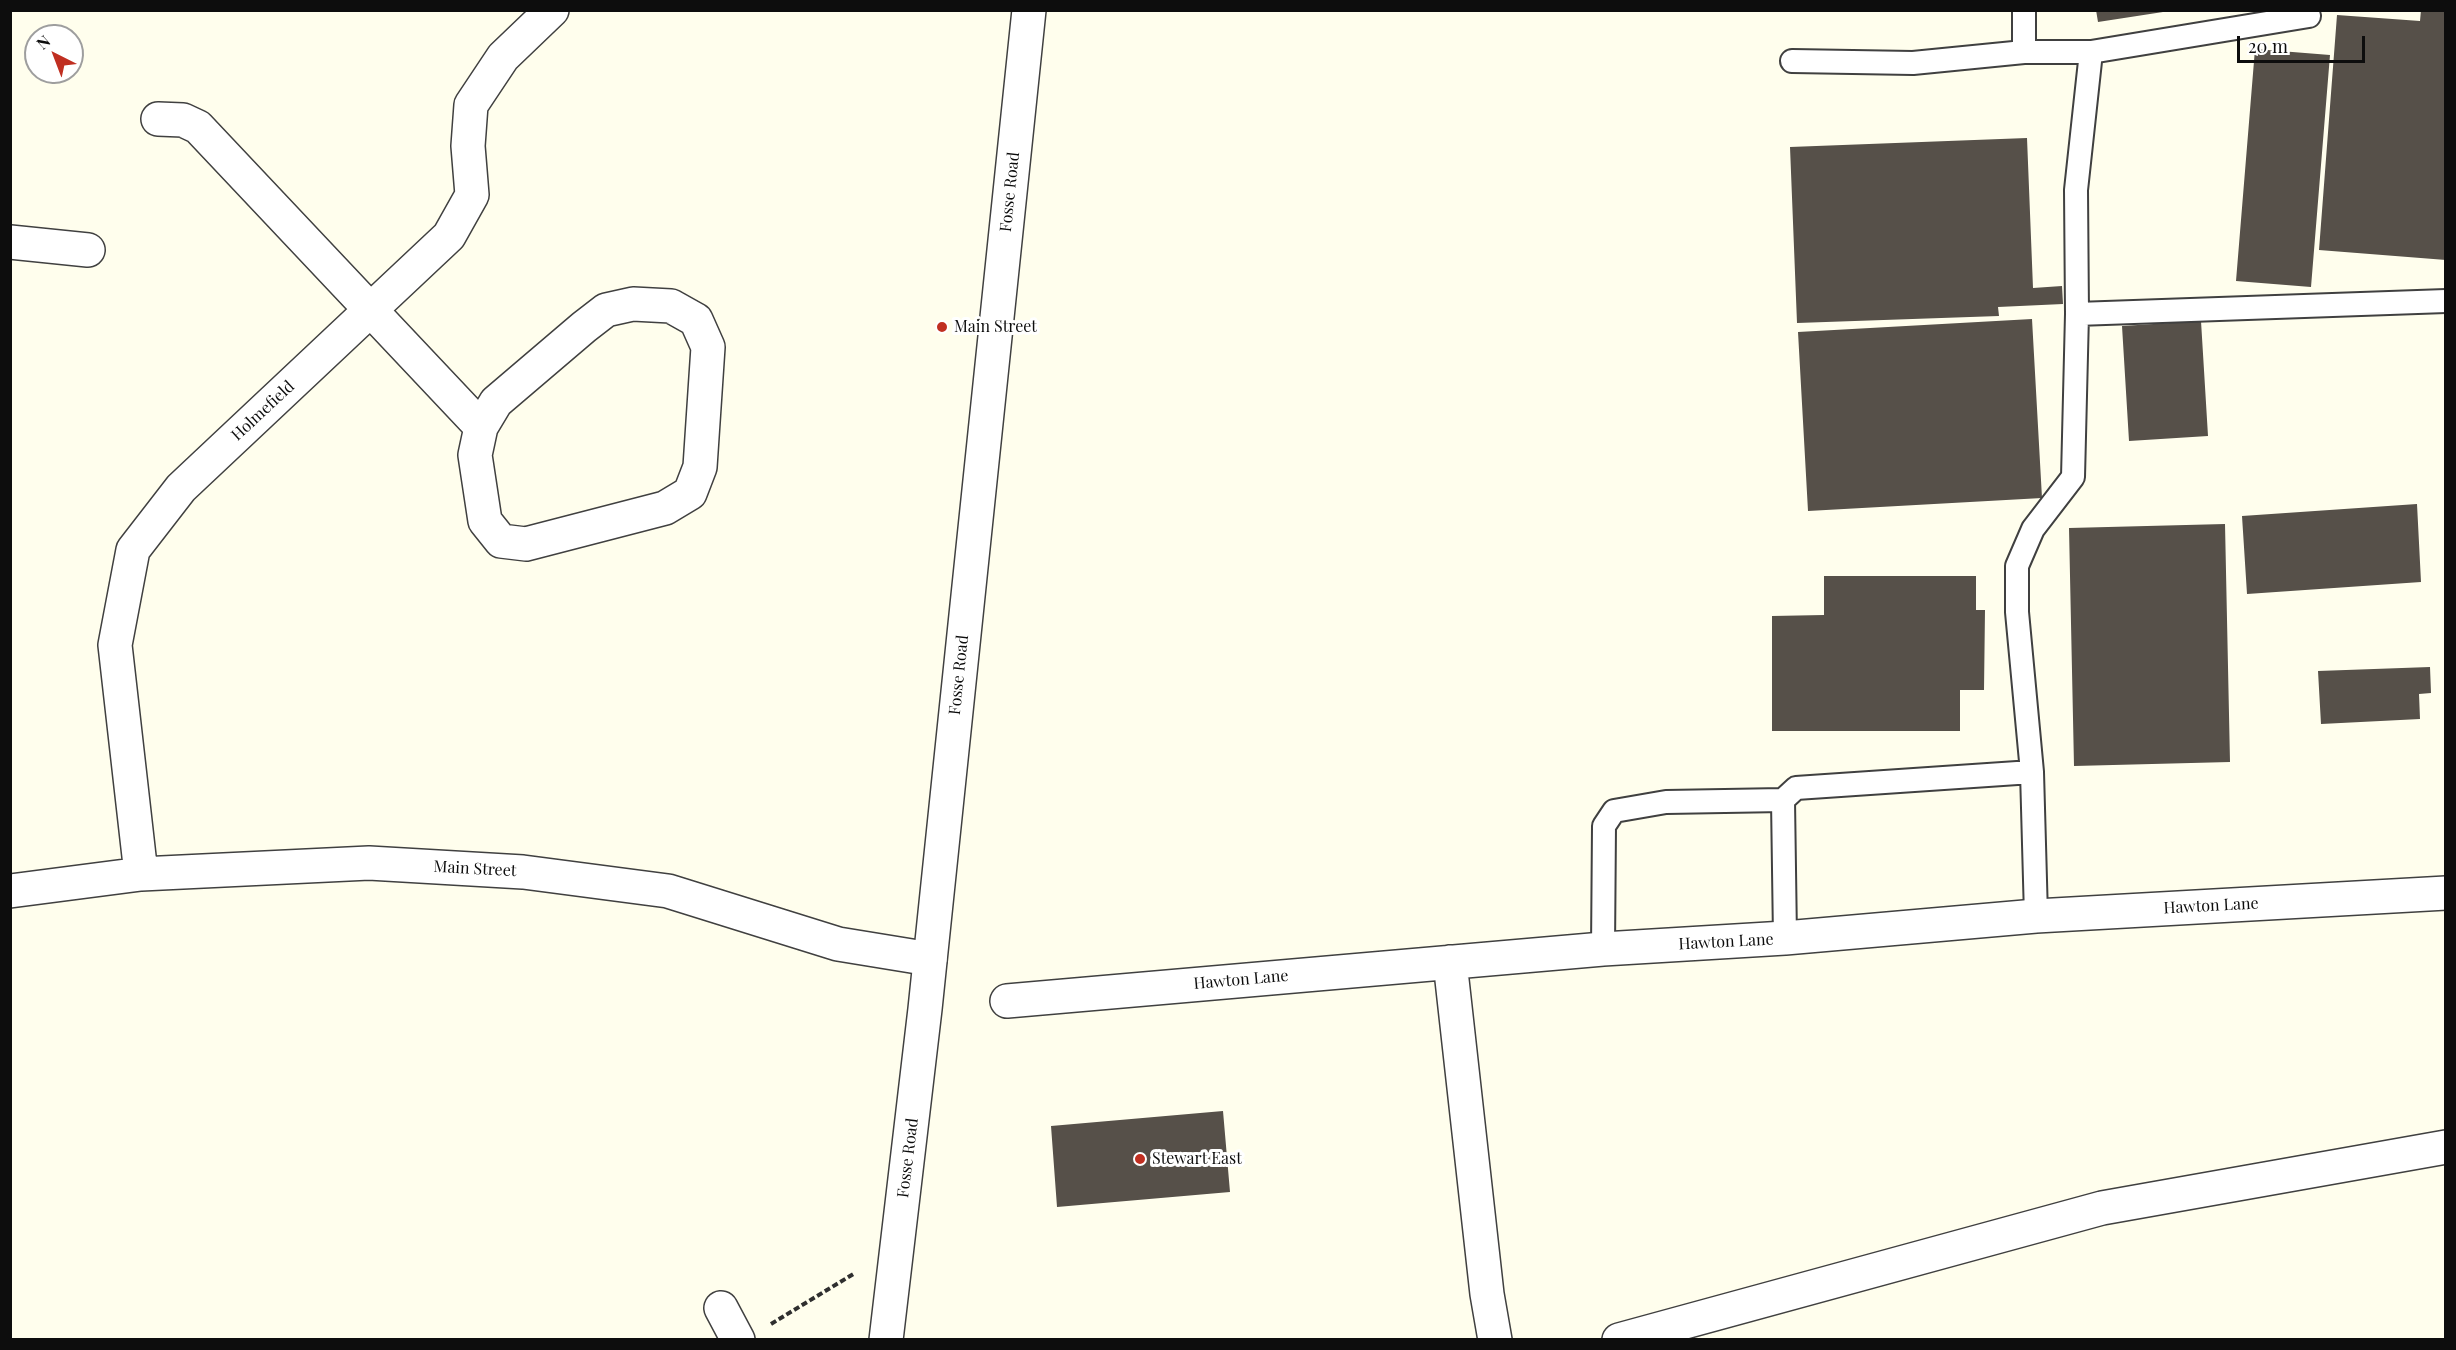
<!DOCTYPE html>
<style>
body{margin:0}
#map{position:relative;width:2456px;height:1350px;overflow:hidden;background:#fffeed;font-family:"Playfair Display",serif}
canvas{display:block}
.frame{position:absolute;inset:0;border:12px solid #0d0d0d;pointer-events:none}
.north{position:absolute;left:24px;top:24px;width:60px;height:60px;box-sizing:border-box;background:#fff;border:2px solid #9e9e9e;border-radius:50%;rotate:318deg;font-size:16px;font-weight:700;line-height:24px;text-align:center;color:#0d0d0d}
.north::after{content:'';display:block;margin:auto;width:21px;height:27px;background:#c02f21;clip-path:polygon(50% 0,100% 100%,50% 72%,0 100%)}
.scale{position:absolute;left:2237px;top:36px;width:128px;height:27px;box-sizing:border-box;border:3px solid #0d0d0d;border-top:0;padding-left:8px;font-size:18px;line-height:21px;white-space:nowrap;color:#0d0d0d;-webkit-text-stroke:4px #fff;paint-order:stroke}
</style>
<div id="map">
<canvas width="2456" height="1350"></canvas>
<div class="frame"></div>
<div class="north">N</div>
<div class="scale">20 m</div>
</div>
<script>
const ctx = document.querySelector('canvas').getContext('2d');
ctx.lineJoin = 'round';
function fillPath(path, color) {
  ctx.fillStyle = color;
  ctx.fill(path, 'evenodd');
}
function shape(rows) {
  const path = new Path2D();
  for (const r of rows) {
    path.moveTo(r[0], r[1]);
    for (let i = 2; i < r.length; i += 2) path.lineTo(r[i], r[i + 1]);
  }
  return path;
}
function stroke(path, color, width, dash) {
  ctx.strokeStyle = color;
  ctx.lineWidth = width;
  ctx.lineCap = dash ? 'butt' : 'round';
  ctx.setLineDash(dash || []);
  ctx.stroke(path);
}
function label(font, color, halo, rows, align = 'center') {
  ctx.font = font + ' "Playfair Display",serif';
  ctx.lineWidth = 6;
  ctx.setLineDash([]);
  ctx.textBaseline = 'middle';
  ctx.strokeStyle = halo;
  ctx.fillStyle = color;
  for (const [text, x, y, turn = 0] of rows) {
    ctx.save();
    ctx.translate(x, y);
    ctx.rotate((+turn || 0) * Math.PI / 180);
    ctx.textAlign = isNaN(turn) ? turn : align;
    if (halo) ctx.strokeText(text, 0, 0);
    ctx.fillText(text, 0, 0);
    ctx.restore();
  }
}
fillPath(shape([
 [2096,10,2163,10,2163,12,2098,22],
 [2421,10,2446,10,2446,260,2319,250,2337,15,2420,21],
 [2255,49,2330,55,2311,287,2236,281],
 [2027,138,2033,288,2062,286,2063,304,1998,307,1999,316,1797,323,1790,147],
 [2032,319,2042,498,1808,511,1798,332],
 [2201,321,2208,436,2129,441,2122,326],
 [2417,504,2421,582,2247,594,2242,516],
 [2225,524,2230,762,2074,766,2069,528],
 [1824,576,1976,576,1976,610,1985,610,1984,690,1960,690,1960,731,1772,731,1772,616,1824,615],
 [2430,667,2431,693,2419,694,2420,719,2321,724,2318,671],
 [1223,1111,1230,1192,1057,1207,1051,1126]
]), '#565049');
const service = shape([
 [2024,10,2024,52],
 [1792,61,1913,63,2024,52,2091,52],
 [2077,314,2446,301],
 [2036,916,2032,772,2017,612,2017,566,2033,529,2073,477,2077,314,2076,190,2091,52,2309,16],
 [1785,938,1783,800,1796,788,2032,772],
 [1603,949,1604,826,1614,811,1666,802,1783,800]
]);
const minor = shape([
 [158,119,183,120,198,127,481,427,475,455,485,521,501,541,526,544,665,508,690,493,700,467,708,347,696,320,671,306,633,304,606,310,584,327,496,402,481,427],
 [10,242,88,250],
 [141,874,115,645,133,550,181,488,449,236,472,195,468,146,471,105,503,57,552,10],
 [10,891,141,874,369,863,523,872,668,891,838,944,930,959],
 [1450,962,1487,1294,1495,1340],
 [1007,1001,1603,949,1785,938,2036,916,2446,893],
 [721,1308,738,1340]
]);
const tertiary = shape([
 [886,1340,925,1009,1029,10],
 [1619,1340,2102,1208,2446,1147]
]);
stroke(service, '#404040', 26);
stroke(minor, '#404040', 36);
stroke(tertiary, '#404040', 36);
stroke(shape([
 [771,1324,855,1273]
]), '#2f2f2f', 4, [6, 3]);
stroke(service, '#fff', 22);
stroke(minor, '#fff', 33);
stroke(tertiary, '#fff', 33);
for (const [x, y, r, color] of [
 [942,327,6,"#c02f21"],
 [1140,1159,6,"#c02f21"]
]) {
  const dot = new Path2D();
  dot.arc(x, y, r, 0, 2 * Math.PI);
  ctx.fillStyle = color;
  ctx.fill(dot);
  stroke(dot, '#fff', 2);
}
label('16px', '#0d0d0d', '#fff', [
 ["Fosse Road",1010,192,-84],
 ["Holmefield",263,411,-43],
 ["Fosse Road",959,675,-84],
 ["Main Street",475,869,3],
 ["Hawton Lane",2211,906,-3],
 ["Hawton Lane",1726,942,-3],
 ["Hawton Lane",1241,980,-5],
 ["Fosse Road",908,1158,-83]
]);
label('16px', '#0d0d0d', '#fff', [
 ["Main Street",954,327],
 ["Stewart East",1152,1159]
], 'left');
</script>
